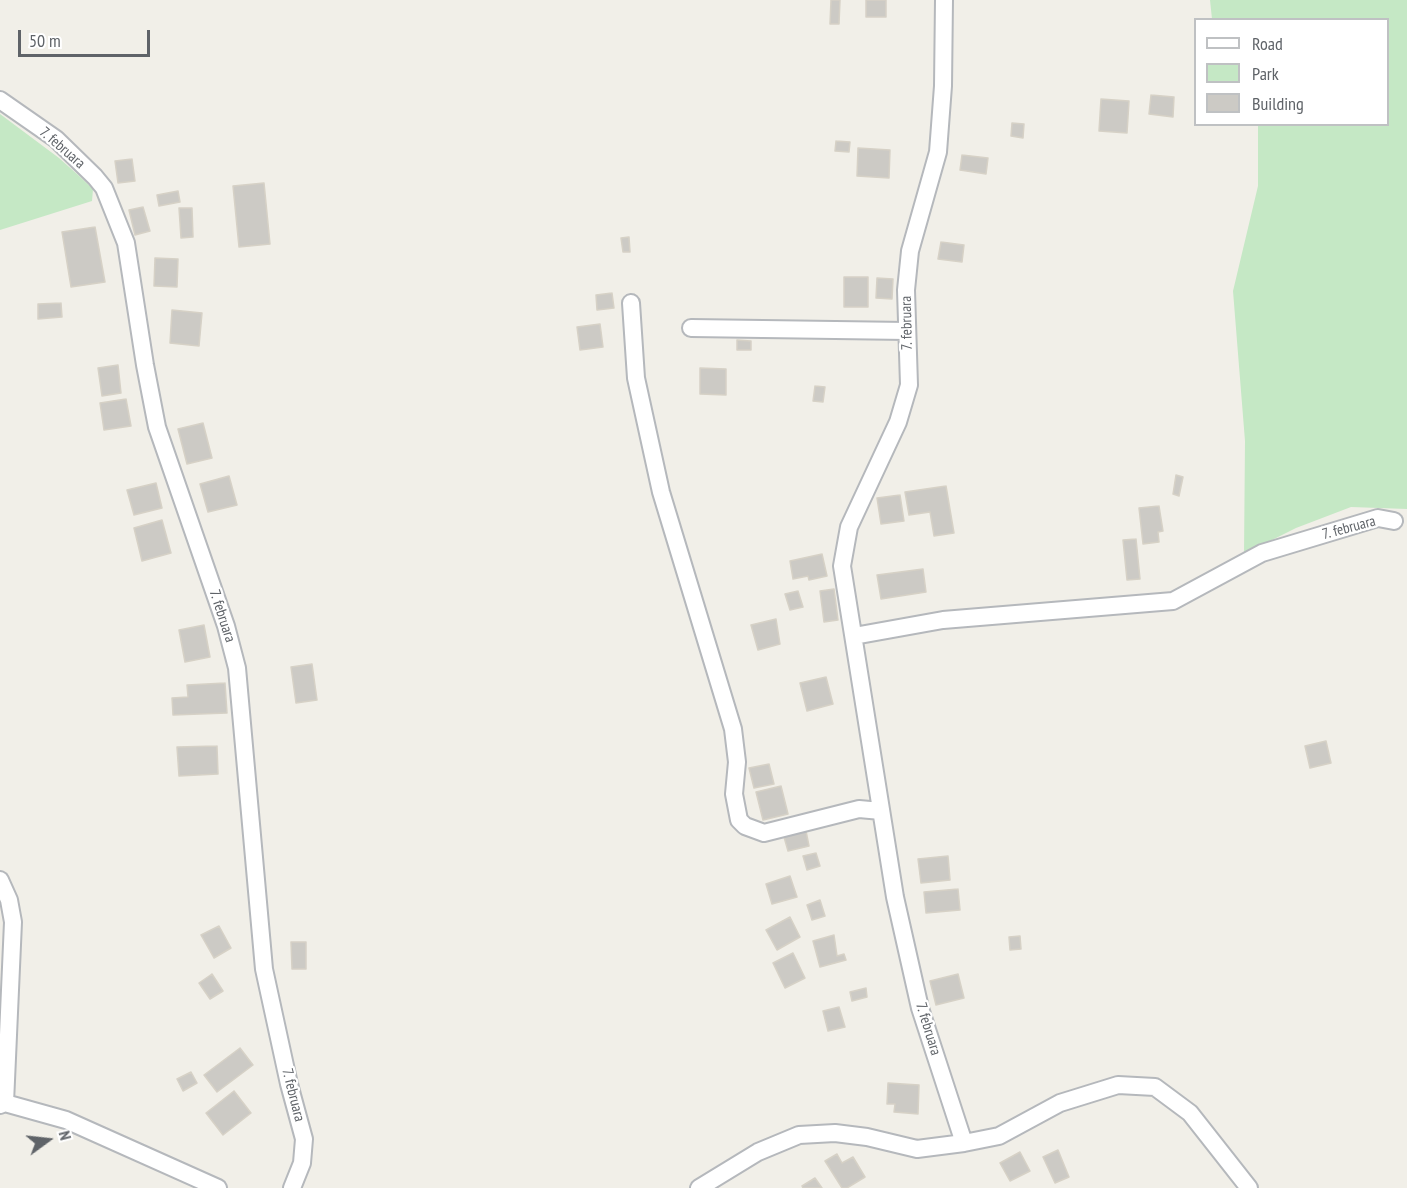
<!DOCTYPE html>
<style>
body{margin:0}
#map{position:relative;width:1407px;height:1188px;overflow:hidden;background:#f1efe8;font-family:"PT Sans Narrow",sans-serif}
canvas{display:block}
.legend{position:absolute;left:1194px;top:18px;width:195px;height:108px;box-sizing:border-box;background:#fff;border:2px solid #bfc1c3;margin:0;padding:8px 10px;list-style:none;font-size:18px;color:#5f6368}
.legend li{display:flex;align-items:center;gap:12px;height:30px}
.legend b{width:30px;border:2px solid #bfc1c3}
.north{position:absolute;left:18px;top:1110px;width:60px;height:60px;-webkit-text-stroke:4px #fff;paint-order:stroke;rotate:75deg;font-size:16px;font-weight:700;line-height:24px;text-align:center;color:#5f6368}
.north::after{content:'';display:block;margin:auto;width:21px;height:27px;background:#5f6368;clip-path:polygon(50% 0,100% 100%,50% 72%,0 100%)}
.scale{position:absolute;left:18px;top:30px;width:132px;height:27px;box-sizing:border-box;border:3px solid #5f6368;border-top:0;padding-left:8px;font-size:18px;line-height:21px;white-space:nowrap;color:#5f6368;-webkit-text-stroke:4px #fff;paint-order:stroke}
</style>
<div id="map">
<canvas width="1407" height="1188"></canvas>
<ul class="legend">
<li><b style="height:8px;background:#fff"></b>Road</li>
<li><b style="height:16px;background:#c5e8c5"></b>Park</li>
<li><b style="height:16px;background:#cccac5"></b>Building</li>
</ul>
<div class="north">N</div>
<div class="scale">50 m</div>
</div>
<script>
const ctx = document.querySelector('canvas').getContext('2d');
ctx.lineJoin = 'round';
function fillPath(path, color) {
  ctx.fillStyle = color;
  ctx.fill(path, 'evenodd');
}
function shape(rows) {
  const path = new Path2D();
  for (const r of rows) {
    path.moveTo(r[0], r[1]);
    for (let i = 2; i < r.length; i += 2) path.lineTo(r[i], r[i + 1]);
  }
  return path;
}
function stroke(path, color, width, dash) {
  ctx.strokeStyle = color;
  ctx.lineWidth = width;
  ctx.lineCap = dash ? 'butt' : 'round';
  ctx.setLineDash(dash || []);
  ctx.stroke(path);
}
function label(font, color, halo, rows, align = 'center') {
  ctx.font = font + ' "PT Sans Narrow",sans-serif';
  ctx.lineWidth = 4.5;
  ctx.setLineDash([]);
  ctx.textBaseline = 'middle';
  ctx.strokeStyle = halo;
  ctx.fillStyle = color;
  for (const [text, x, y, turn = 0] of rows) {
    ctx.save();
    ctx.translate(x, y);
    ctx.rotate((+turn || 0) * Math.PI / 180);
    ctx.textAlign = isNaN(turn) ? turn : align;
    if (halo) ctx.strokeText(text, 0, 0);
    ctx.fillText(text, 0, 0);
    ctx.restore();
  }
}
fillPath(shape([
 [1210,0,1407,0,1407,509,1351,507,1296,528,1244,554,1245,441,1233,291,1258,186,1258,125,1388,124,1388,20,1212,19],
 [0,114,59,158,77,174,93,189,92,201,0,230]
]), '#c5e8c5');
const building = shape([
 [831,0,840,0,839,24,830,24,831,0],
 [866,0,886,0,886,17,866,17,866,0],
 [1151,95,1174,97,1173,117,1149,114,1151,95],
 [1101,99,1129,101,1127,133,1099,131,1101,99],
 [1012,123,1024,124,1023,138,1011,136,1012,123],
 [836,141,850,142,849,152,835,151,836,141],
 [858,148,890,150,889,178,857,176,858,148],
 [962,155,988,158,986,174,960,170,962,155],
 [132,159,135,181,118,183,115,161,132,159],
 [264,183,270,244,239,247,233,186,264,183],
 [178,191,180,202,159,206,157,195,178,191],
 [143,207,150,231,135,235,129,210,143,207],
 [179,208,192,208,193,237,181,238,179,208],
 [95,227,105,282,71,287,62,232,95,227],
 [629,237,630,252,623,252,621,238,629,237],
 [941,242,964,245,962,262,938,259,941,242],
 [155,258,178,259,177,287,154,286,155,258],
 [844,277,868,277,868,307,844,307,844,277],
 [877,278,893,279,892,299,876,298,877,278],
 [612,293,614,308,597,310,596,295,612,293],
 [61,303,62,317,38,319,38,304,61,303],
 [172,310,202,313,199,346,170,343,172,310],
 [600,324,603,347,580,350,577,327,600,324],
 [737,340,751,341,751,350,737,350,737,340],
 [118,365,121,393,102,396,98,368,118,365],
 [700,368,726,369,726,395,700,394,700,368],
 [815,386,825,387,823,402,813,401,815,386],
 [126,399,131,426,104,430,100,403,126,399],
 [203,423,212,458,187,464,178,429,203,423],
 [1176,475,1183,477,1179,496,1173,494,1176,475],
 [229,476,237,505,208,512,200,484,229,476],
 [156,483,162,508,134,515,127,490,156,483],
 [946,486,954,533,934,536,930,512,909,515,905,492,946,486],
 [900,495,904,521,881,524,877,498,900,495],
 [1159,506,1163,531,1158,532,1159,542,1143,544,1139,508,1159,506],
 [162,520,171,553,142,561,134,528,162,520],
 [1136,539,1140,579,1127,580,1123,540,1136,539],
 [822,554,827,576,809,580,808,576,793,579,790,561,822,554],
 [923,569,926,592,881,599,877,575,923,569],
 [834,589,838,620,824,622,820,591,834,589],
 [798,591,803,607,790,610,785,594,798,591],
 [776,619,780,644,758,650,751,625,776,619],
 [204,625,210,657,185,662,179,630,204,625],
 [312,664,317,700,296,703,291,667,312,664],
 [826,677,833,704,807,711,800,683,826,677],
 [225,683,227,713,173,715,172,698,188,697,187,685,225,683],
 [1326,741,1331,763,1310,768,1305,746,1326,741],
 [217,746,218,774,179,776,177,747,217,746],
 [769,764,774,784,754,788,749,768,769,764],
 [781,786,788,814,763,820,756,792,781,786],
 [806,831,809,846,788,851,784,837,806,831],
 [816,853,820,866,807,870,803,856,816,853],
 [948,856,950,880,921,883,918,859,948,856],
 [790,876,797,897,772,904,766,884,790,876],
 [958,889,960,910,926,913,924,892,958,889],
 [820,900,825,916,812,920,807,905,820,900],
 [790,917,800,937,777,950,766,930,790,917],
 [219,926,231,948,214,958,201,935,219,926],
 [834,935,837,956,844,954,846,960,820,967,813,941,834,935],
 [1020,936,1021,949,1010,950,1009,937,1020,936],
 [291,942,306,942,306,969,292,969,291,942],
 [793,953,805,978,785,988,773,963,793,953],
 [212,974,223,991,210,999,199,983,212,974],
 [958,974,964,998,936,1005,930,981,958,974],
 [866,988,867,997,852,1001,850,992,866,988],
 [839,1007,845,1027,828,1031,823,1011,839,1007],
 [240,1048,253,1065,217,1092,204,1075,240,1048],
 [191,1072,197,1083,183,1091,177,1079,191,1072],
 [888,1083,919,1085,918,1114,894,1112,895,1104,887,1104,888,1083],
 [234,1091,251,1113,223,1135,206,1113,234,1091],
 [1058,1150,1069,1177,1055,1183,1043,1157,1058,1150],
 [1020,1152,1030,1171,1010,1181,1000,1163,1020,1152],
 [837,1154,842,1163,853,1157,865,1177,847,1188,842,1188,825,1161,837,1154],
 [815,1178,822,1188,803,1188,802,1186,815,1178]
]);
fillPath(building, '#cccac5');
stroke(building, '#d6d1c6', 1.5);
const minor = shape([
 [0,100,56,139,95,177,104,188,126,243,145,365,157,427,226,626,237,668,264,969,289,1084,304,1139,302,1163,292,1188],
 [631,303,636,378,661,492,733,729,737,762,734,794,739,820,745,826,764,833,859,809,881,811],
 [691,328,907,331],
 [854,636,943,620,1173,601,1262,553,1378,518,1394,521],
 [0,880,9,900,13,922,5,1103],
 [0,1105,5,1103,66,1120,218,1188],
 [964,1143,999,1136,1060,1103,1118,1085,1155,1087,1190,1113,1249,1188],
 [699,1188,758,1152,799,1135,835,1133,867,1137,917,1149,964,1143,920,1008,895,897,842,566,849,527,898,422,909,385,906,290,910,251,938,152,943,86,944,0]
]);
stroke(minor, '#b5b8bc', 20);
stroke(minor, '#fff', 16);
label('15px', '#5f6368', '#fff', [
 ["7. februara",62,148,41],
 ["7. februara",907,323,-91],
 ["7. februara",1349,528,-15],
 ["7. februara",222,616,72],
 ["7. februara",928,1029,73],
 ["7. februara",293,1095,76]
]);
</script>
